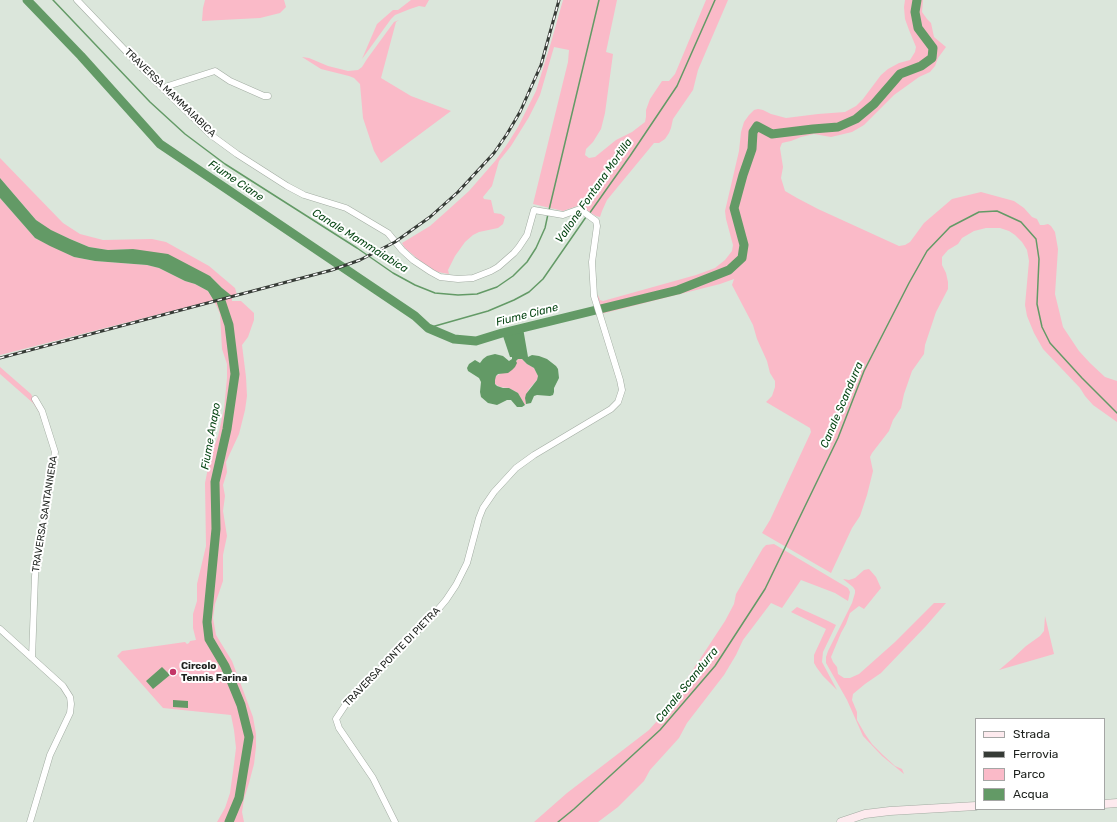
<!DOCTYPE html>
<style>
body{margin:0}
#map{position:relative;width:1117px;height:822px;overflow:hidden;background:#dbe6db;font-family:Rubik,sans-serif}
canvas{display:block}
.legend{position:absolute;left:975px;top:718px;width:130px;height:92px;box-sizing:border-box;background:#fff;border:1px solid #a5a6a5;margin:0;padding:5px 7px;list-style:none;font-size:12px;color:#1d211d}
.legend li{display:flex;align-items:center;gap:8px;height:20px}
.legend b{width:20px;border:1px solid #a5a6a5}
</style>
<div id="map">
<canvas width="1117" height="822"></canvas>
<ul class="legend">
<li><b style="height:5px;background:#fdeaee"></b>Strada</li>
<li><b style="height:5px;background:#363b36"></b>Ferrovia</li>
<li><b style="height:11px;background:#fabac8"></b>Parco</li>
<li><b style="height:11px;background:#639a66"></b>Acqua</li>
</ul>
</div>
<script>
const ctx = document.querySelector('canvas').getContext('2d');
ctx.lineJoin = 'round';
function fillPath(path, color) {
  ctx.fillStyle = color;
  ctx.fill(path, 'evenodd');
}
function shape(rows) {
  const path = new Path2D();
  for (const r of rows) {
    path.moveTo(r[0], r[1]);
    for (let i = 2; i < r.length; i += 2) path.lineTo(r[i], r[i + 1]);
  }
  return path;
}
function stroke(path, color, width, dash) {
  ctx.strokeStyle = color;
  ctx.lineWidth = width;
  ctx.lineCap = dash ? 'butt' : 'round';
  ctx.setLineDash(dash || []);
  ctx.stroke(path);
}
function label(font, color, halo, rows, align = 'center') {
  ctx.font = font + ' Rubik,sans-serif';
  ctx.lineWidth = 4;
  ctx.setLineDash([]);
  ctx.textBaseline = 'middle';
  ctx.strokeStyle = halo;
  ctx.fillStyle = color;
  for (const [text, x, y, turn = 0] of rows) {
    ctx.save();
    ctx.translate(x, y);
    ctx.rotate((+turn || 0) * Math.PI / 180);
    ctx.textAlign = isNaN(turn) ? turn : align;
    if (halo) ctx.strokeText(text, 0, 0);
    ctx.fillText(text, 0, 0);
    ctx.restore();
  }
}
fillPath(shape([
 [205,0,284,0,286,7,280,13,260,18,202,21,203,8],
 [411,0,429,0,425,7,419,6,410,9,395,15,391,19,362,59,377,24,393,10,398,10],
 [563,0,617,0,606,52,613,54,605,113,601,129,593,142,586,149,585,155,589,158,595,157,616,140,632,132,645,122,646,117,646,110,650,99,662,81,669,81,675,74,706,0,728,0,698,70,693,90,673,119,671,128,669,133,665,139,659,143,654,143,621,183,607,200,602,211,600,217,596,216,580,206,577,206,563,211,533,204,568,62,569,50,554,47,540,95,529,117,511,146,499,161,492,186,483,197,484,199,491,200,494,213,501,214,505,217,503,224,498,228,479,232,473,235,465,242,455,256,448,270,449,274,443,273,434,271,426,266,405,248,402,243,430,226,448,210,469,191,496,160,508,143,518,127,536,91,550,46],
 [905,0,923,0,922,12,927,19,931,23,934,37,946,47,938,58,935,66,930,72,919,77,894,95,864,125,852,132,831,137,814,134,801,137,791,141,786,142,782,143,780,148,783,167,781,178,785,191,797,198,818,209,899,246,905,245,910,242,924,223,952,199,981,192,1014,201,1024,208,1032,217,1037,219,1040,225,1044,225,1048,224,1051,226,1055,232,1058,249,1055,294,1063,327,1079,351,1090,363,1105,377,1117,381,1117,422,1093,405,1085,396,1080,388,1043,349,1034,333,1027,316,1025,305,1029,261,1027,250,1022,242,1015,235,1009,231,1000,228,986,228,974,231,962,238,958,244,948,250,942,257,942,265,946,273,948,282,948,289,936,312,925,345,924,354,912,371,904,394,901,408,893,420,889,431,872,453,870,457,873,471,867,495,860,516,852,528,831,573,762,533,770,520,811,432,810,428,766,402,772,396,775,387,775,381,770,373,767,361,757,339,753,325,732,285,734,279,720,284,601,314,597,299,598,295,600,300,603,301,696,275,715,268,725,260,732,251,733,245,726,219,725,211,739,151,741,132,744,122,749,115,754,110,758,109,763,110,771,114,786,118,818,114,845,112,856,106,863,99,881,75,888,69,899,63,910,60,915,52,916,47,909,30,905,19,904,7],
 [399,20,396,22,381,78,411,96,451,111,381,163,374,151,363,118,360,84,354,78,349,76,321,69,302,57,309,58,328,66,348,71,358,70,362,67,367,59,394,22],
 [0,158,63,223,80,234,103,240,152,239,166,242,209,266,235,288,237,295,232,296,232,301,241,301,254,313,254,320,248,337,242,345,246,377,247,396,245,410,239,434,226,462,227,472,223,485,225,496,223,511,227,536,223,555,223,581,215,604,213,618,216,635,232,661,243,690,253,717,256,734,256,747,254,764,249,783,244,799,242,812,244,822,217,822,225,808,230,793,234,764,236,748,234,730,231,715,163,708,117,656,122,651,185,642,187,644,189,643,190,641,196,640,193,628,193,614,197,601,197,584,206,546,205,483,210,458,218,436,224,409,227,378,227,364,222,349,220,314,217,307,214,301,195,305,0,355,0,198,35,238,74,257,95,261,147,265,159,268,185,281,195,284,208,291,214,301,231,296,222,288,210,276,133,249,108,250,89,247,70,239,50,230,36,220,0,178],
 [518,359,522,359,527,364,534,368,538,376,537,380,529,389,525,398,526,404,525,405,518,393,509,388,500,387,495,384,495,379,496,376,502,373,508,373],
 [0,365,0,367,31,394,46,425,53,447,54,452,52,464,52,453,50,444,39,412,33,403,0,374],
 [774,544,848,588,850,592,848,601,835,593,801,580,782,608,771,603,743,640,736,655,724,675,687,723,679,738,650,770,644,781,618,807,598,822,534,822,567,793,649,730,665,712,725,621,734,604,736,594,763,548,766,545],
 [869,569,876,577,881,588,864,609,859,606,850,613,846,624,841,633,831,657,833,662,837,667,838,674,844,678,850,678,859,674,895,642,934,603,946,603,926,626,881,673,865,684,853,694,852,700,857,712,857,720,865,734,872,744,883,755,895,766,902,769,904,774,882,756,863,736,847,700,826,663,826,657,828,651,852,603,855,593,855,590,853,587,843,579,849,580,855,578,864,570],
 [797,607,828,621,836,625,823,652,822,662,837,690,823,676,817,668,814,663,814,655,826,629,791,612],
 [1045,616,1054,654,999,670,1012,659,1026,646,1040,636,1044,631]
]), '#fabac8');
fillPath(shape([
 [0,178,36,220,51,230,70,239,89,247,108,250,133,249,168,254,210,276,222,288,232,296,214,301,208,291,195,284,185,281,159,268,147,265,95,261,74,257,50,246,35,238,0,198],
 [523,328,528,357,532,355,539,356,547,359,556,366,558,369,559,378,554,388,554,392,553,395,550,396,537,395,534,396,531,403,526,404,525,398,526,394,537,380,538,376,534,368,527,364,522,359,518,359,516,361,517,363,515,367,512,370,508,373,498,374,496,376,495,380,495,384,497,386,503,388,509,388,518,393,525,405,522,407,517,407,511,400,507,400,497,405,488,403,481,397,480,392,481,382,479,378,468,371,467,368,469,364,475,360,480,363,483,359,487,356,495,354,503,356,509,361,512,359,512,357,510,357,502,333],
 [162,667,170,675,153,689,146,681],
 [173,700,188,701,188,708,173,707]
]), '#639a66');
stroke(shape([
 [53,0,150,102,185,134,225,164,357,248,393,273,415,285,435,293,458,295,477,294,497,287,513,276,527,262,536,248,545,228,548,214],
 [549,210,599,0],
 [589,214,630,156,677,86,715,0],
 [428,328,488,311,514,300,529,292,543,279,586,217],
 [558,822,574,809,660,730,715,666,765,589,838,438,864,371,909,283,927,251,950,227,979,212,997,211,1021,222,1036,239,1039,259,1037,304,1042,327,1050,343,1082,378,1117,413]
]), '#639a66', 1.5);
stroke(shape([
 [27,0,81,56,160,144,415,316,428,328,454,339,476,341,502,333,678,290,729,270,742,258,744,245,734,208,743,175,752,149,753,132,757,126,772,134,813,129,838,127,856,119,874,104,900,74,921,66,932,58,933,48,918,28,915,12,917,0],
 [213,290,219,295,229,325,235,374,227,429,215,482,216,529,207,622,209,639,225,666,241,705,249,737,239,798,229,822]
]), '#639a66', 9);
const street = shape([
 [77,0,143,69,211,135,237,154,287,186,304,195,346,208,388,233,402,250,413,260,431,272,440,277,458,279,473,278,491,271,498,267,514,253,519,247,527,235,534,210,563,215,577,210,581,210,596,221,597,226,592,262,594,296,620,380,622,390,618,402,611,409,534,455,516,468,494,492,483,508,479,518,467,563,456,585,446,600,435,613,346,704,336,719,339,728,373,778,395,822],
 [164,89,168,86,215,71,230,81,264,96,268,96],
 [0,629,63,686,70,697,71,704,70,713,50,755,30,822],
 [32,658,35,576,37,559,55,452,42,411,35,399]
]);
const secondary = shape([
 [1104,804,1117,803],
 [841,822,865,814,890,811,976,806]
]);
stroke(street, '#a2aca2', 7);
stroke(secondary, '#a2aca2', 9);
stroke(street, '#fff', 6);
stroke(secondary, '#fdeaee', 8);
const rail = shape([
 [0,358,332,270,360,260,395,242,430,217,458,192,494,153,507,134,520,112,541,65,559,0]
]);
stroke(rail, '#363b36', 3);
stroke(rail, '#fff', 1.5, [4.5]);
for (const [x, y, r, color] of [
 [173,672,4,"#c33667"]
]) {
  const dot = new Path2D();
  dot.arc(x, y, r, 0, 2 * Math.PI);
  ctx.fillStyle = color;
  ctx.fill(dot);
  stroke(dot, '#fff', 1.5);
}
label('10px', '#1d211d', '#fff', [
 ["TRAVERSA MAMMAIABICA",170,93,44],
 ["TRAVERSA SANTANNERA",45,514,-81],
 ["TRAVERSA PONTE DI PIETRA",392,657,-46]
]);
label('bold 10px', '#1d211d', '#fff', [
 ["Circolo",181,666],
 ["Tennis Farina",181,678]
], 'left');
label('italic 11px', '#074614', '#fff', [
 ["Fiume Ciane",236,181,34],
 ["Vallone Fontana Mortilla",594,191,-55],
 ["Canale Mammaiabica",360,241,32],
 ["Fiume Ciane",527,315,-14],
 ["Canale Scandurra",842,405,-67],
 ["Fiume Anapo",211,436,-80],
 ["Canale Scandurra",687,685,-51]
]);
</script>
